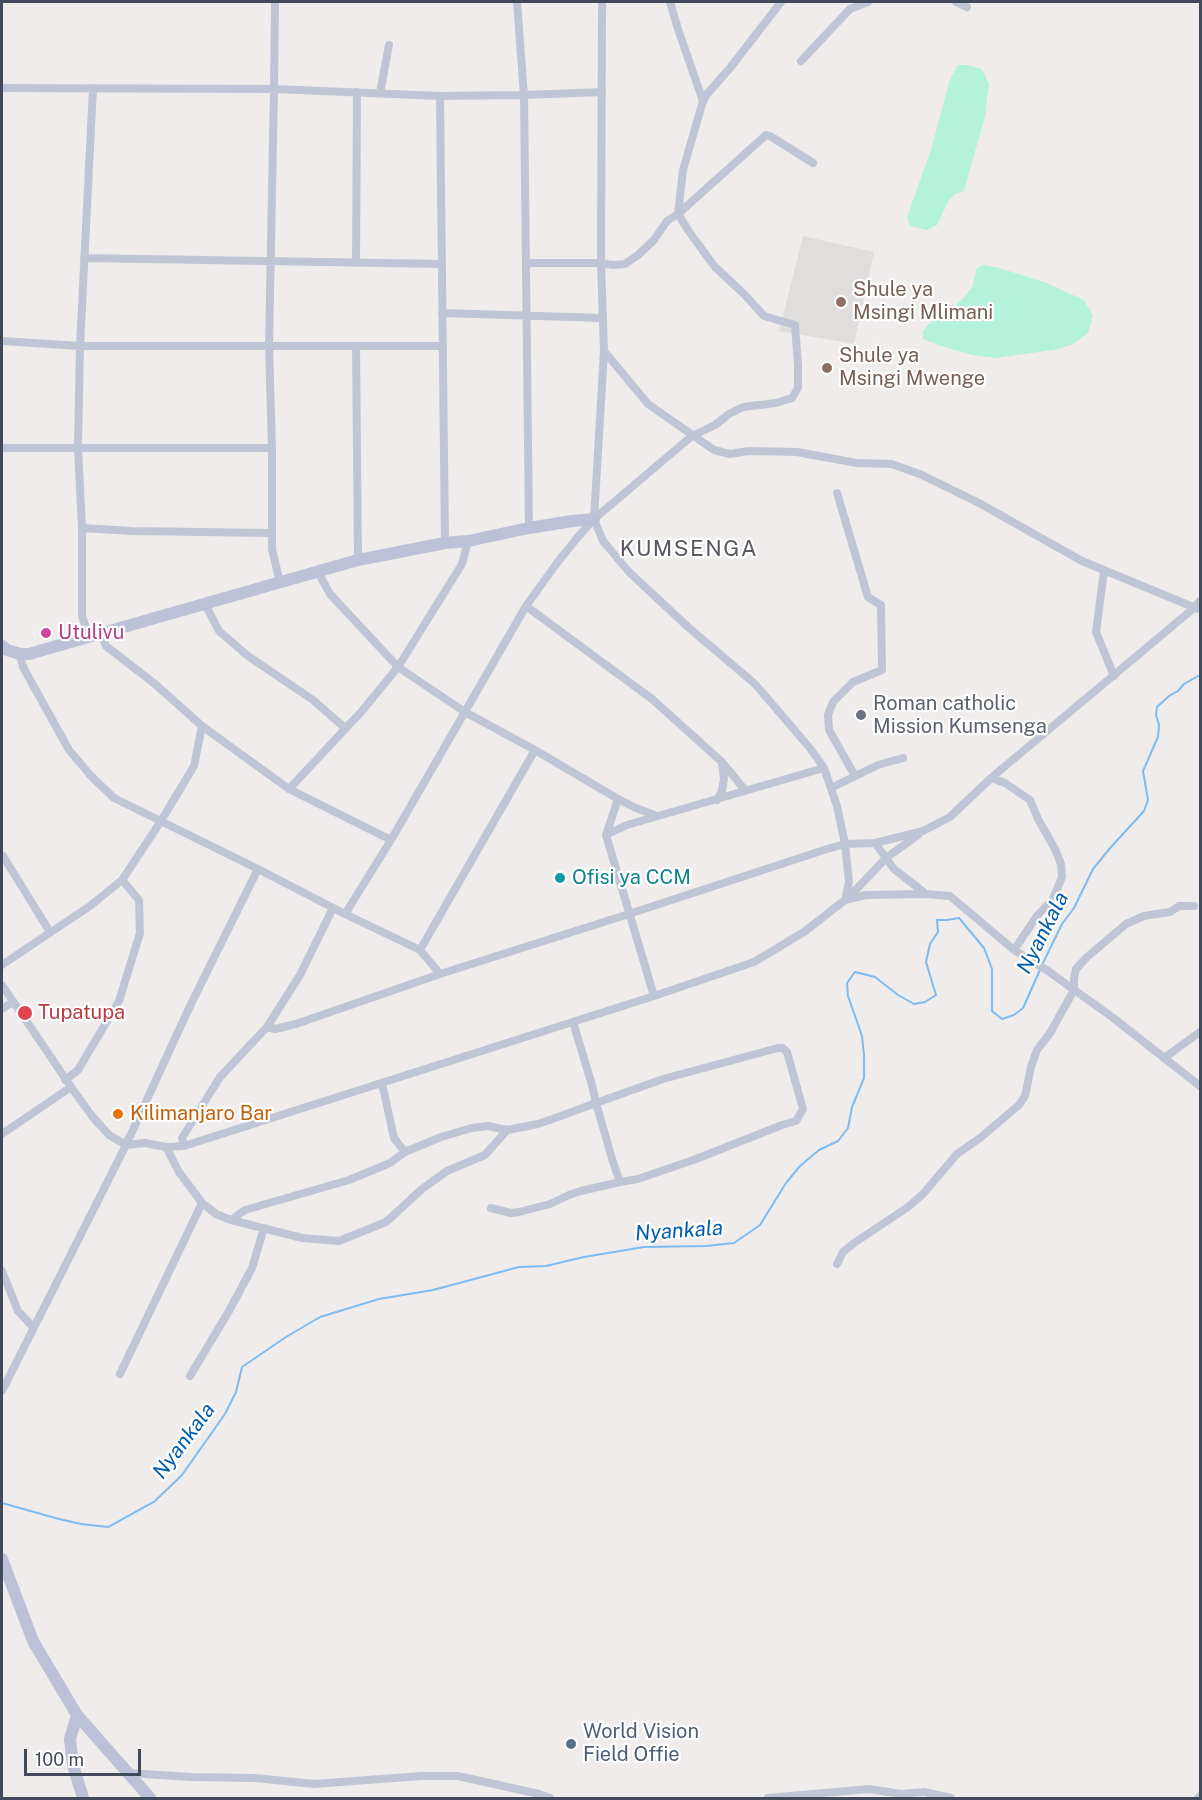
<!DOCTYPE html>
<style>
body{margin:0}
#map{position:relative;width:1202px;height:1800px;overflow:hidden;background:#efeceb;font-family:"Public Sans",sans-serif}
canvas{display:block}
.frame{position:absolute;inset:0;border:3px solid #42495a;pointer-events:none}
.scale{position:absolute;left:24px;top:1749px;width:117px;height:27px;box-sizing:border-box;border:3px solid #42495a;border-top:0;padding-left:8px;font-size:18px;line-height:21px;white-space:nowrap;color:#42495a;-webkit-text-stroke:4px #fff;paint-order:stroke}
</style>
<div id="map">
<canvas width="1202" height="1800"></canvas>
<div class="frame"></div>
<div class="scale">100 m</div>
</div>
<script>
const ctx = document.querySelector('canvas').getContext('2d');
ctx.lineJoin = 'round';
function fillPath(path, color) {
  ctx.fillStyle = color;
  ctx.fill(path, 'evenodd');
}
function shape(rows) {
  const path = new Path2D();
  for (const r of rows) {
    path.moveTo(r[0], r[1]);
    for (let i = 2; i < r.length; i += 2) path.lineTo(r[i], r[i + 1]);
  }
  return path;
}
function stroke(path, color, width, dash) {
  ctx.strokeStyle = color;
  ctx.lineWidth = width;
  ctx.lineCap = dash ? 'butt' : 'round';
  ctx.setLineDash(dash || []);
  ctx.stroke(path);
}
function label(font, color, halo, rows, align = 'center') {
  ctx.font = font + ' "Public Sans",sans-serif';
  ctx.lineWidth = 4.5;
  ctx.setLineDash([]);
  ctx.textBaseline = 'middle';
  ctx.strokeStyle = halo;
  ctx.fillStyle = color;
  for (const [text, x, y, turn = 0] of rows) {
    ctx.save();
    ctx.translate(x, y);
    ctx.rotate((+turn || 0) * Math.PI / 180);
    ctx.textAlign = isNaN(turn) ? turn : align;
    if (halo) ctx.strokeText(text, 0, 0);
    ctx.fillText(text, 0, 0);
    ctx.restore();
  }
}
fillPath(shape([
 [803,236,874,252,854,344,779,331]
]), '#e0dddd');
fillPath(shape([
 [958,65,966,65,982,69,989,84,985,116,964,191,955,194,949,200,937,225,927,230,910,226,907,217,931,150,950,79],
 [984,265,999,268,1044,282,1084,300,1093,316,1088,333,1073,344,1059,349,996,358,972,355,941,346,923,339,923,331,935,317,956,305,967,294,972,287,977,268]
]), '#b4f2dc');
stroke(shape([
 [1042,965,1062,924,1074,908,1093,869,1111,847,1144,811,1148,800,1143,771,1158,737,1159,725,1156,715,1157,707,1169,696,1178,691,1184,684,1200,675],
 [2,1503,59,1519,81,1524,108,1527,155,1501,182,1475,225,1414,236,1392,242,1367,286,1337,320,1317,379,1299,433,1290,519,1267,546,1266,584,1257,644,1247,706,1246,734,1243,760,1225,786,1183,800,1166,819,1150,838,1141,848,1128,852,1107,864,1078,864,1055,862,1036,848,996,847,983,855,972,875,977,898,995,914,1004,925,1002,936,995,926,962,930,944,938,932,937,920,947,920,959,918,984,948,992,969,992,1011,1002,1019,1014,1015,1023,1008,1040,970]
]), '#7dbbf3', 2);
stroke(shape([
 [602,2,601,263,604,351,594,519,603,541,629,572,688,627,755,684,809,747,824,768,837,806,845,844,849,882,845,900],
 [670,2,678,29,703,101],
 [956,2,967,7],
 [801,61,850,9,868,2],
 [2,88,274,89,275,2],
 [380,93,389,45],
 [440,96,445,543],
 [84,258,442,264],
 [356,263,357,92],
 [527,263,601,263,613,265,625,264,638,255,654,240,667,221,678,214,683,170,703,101,707,94,730,68,781,2],
 [442,313,602,318],
 [2,341,80,346,443,346],
 [356,346,358,560],
 [604,351,648,404,714,450,730,454,748,451,797,452,857,463,892,464,922,475,979,503,1082,561,1198,609],
 [2,448,272,448],
 [837,493,868,597,881,605,882,670,853,682,833,702,828,715,829,730,855,776],
 [82,528,131,531,272,533],
 [529,528,524,95,602,92],
 [1104,571,1096,632,1114,676],
 [318,572,330,594,398,667,465,712,535,750,618,799,636,808,657,816],
 [280,583,272,549,272,448,269,346,274,89,440,96,524,95,517,2],
 [205,604,219,631,248,656,313,700,345,728],
 [526,606,652,699,722,762,745,790],
 [101,634,106,646,155,684,202,726,289,789,391,840],
 [89,637,82,616,82,528,78,448,80,346,93,88],
 [20,654,23,667,69,750,91,776,114,798,258,869,345,914,420,950,440,974],
 [991,778,1005,783,1030,800,1038,819,1055,849,1061,864,1062,877,1053,899,1037,916,1014,950],
 [831,788,878,765,903,758],
 [289,789,362,711,398,667,462,564,468,541],
 [618,799,606,835,654,996],
 [717,800,722,791,724,779,722,763],
 [606,835,627,825,824,768],
 [875,843,894,869,926,894,950,896,1014,950,1048,971,1112,1017,1200,1086],
 [3,856,50,932],
 [846,900,886,858,918,835],
 [345,914,391,840,526,606,557,563,577,538,594,519,692,436,715,425,729,414,743,407,776,403,792,398,798,388,798,365,795,325,764,316,744,294,715,267,690,233,678,214,766,135,770,136,813,163],
 [420,950,535,750],
 [2,965,90,906,122,880,161,821,194,766,202,726],
 [2,985,71,1087,92,1116,109,1135,126,1145,145,1143,166,1147,184,1146,654,996,754,962,804,932,845,900,866,895,926,894],
 [2,1009,13,1002],
 [267,1027,275,1029,296,1024,440,974,629,914,827,849,845,844,875,843,923,831,950,817,991,778,1194,608,1200,601],
 [1164,1058,1200,1032],
 [65,1080,78,1070,119,1001,140,933,139,900,122,880],
 [382,1083,394,1138,405,1152],
 [2,1134,71,1087],
 [184,1146,182,1138,220,1077,267,1027,300,975,333,908],
 [166,1147,179,1172,202,1203,216,1214,231,1220,302,1238,339,1241,386,1222,422,1189,447,1171,485,1155,507,1130],
 [491,1208,511,1213,519,1212,550,1204,569,1195,581,1191,620,1182],
 [231,1220,245,1210,349,1180,390,1163,405,1152,441,1137,472,1128,488,1126,507,1130,538,1124,558,1117,596,1103,663,1079,778,1048,783,1048,787,1052,803,1109,796,1121,782,1125,696,1159,638,1179,620,1182,613,1162,596,1103,592,1085,573,1022],
 [837,1264,843,1252,854,1243,908,1207,923,1194,957,1154,980,1138,1019,1105,1025,1096,1031,1067,1037,1050,1050,1033,1074,990,1074,979,1076,969,1087,957,1126,924,1144,916,1170,912,1179,906,1194,906],
 [2,1271,18,1311,33,1327],
 [120,1374,202,1203],
 [190,1376,229,1311,252,1268,264,1228],
 [2,1391,126,1145,190,1006,258,869],
 [128,1773,191,1777,255,1778,314,1784,421,1776,458,1776,539,1794,550,1798],
 [768,1798,869,1789,901,1794,924,1792,951,1798],
 [1198,1798,1200,1796]
]), '#c0c5d5', 8);
stroke(shape([
 [2,646,7,650,20,654,29,654,358,560,445,543,468,541,529,528,572,521,594,519],
 [2,1559,33,1641,77,1715,150,1798],
 [77,1715,70,1739,73,1765,83,1798]
]), '#bcc1d7', 12);
for (const [x, y, r, color] of [
 [841,302,6,"#8d6e63"],
 [827,368,6,"#8d6e63"],
 [46,633,6,"#d1479c"],
 [861,715,6,"#6b7280"],
 [560,878,6,"#0f9aa8"],
 [25,1013,8,"#e0444e"],
 [118,1114,6,"#e8710a"],
 [571,1744,6,"#5c6f8a"]
]) {
  const dot = new Path2D();
  dot.arc(x, y, r, 0, 2 * Math.PI);
  ctx.fillStyle = color;
  ctx.fill(dot);
  stroke(dot, '#fff', 2);
}
label('20px', '#785e54', '#fff', [
 ["Shule ya",853,290],
 ["Msingi Mlimani",853,313],
 ["Shule ya",839,356],
 ["Msingi Mwenge",839,379]
], 'left');
label('20px', '#b23c85', '#fff', [
 ["Utulivu",58,633]
], 'left');
label('20px', '#5b616d', '#fff', [
 ["Roman catholic",873,704],
 ["Mission Kumsenga",873,727]
], 'left');
label('20px', '#0d838f', '#fff', [
 ["Ofisi ya CCM",572,878]
], 'left');
label('20px', '#be3a42', '#fff', [
 ["Tupatupa",38,1013]
], 'left');
label('20px', '#c56008', '#fff', [
 ["Kilimanjaro Bar",130,1114]
], 'left');
label('20px', '#4e5e75', '#fff', [
 ["World Vision",583,1732],
 ["Field Offie",583,1755]
], 'left');
label('italic 21px', '#005caf', '#fff', [
 ["Nyankala",1043,933,-63],
 ["Nyankala",679,1231,-4],
 ["Nyankala",184,1441,-53]
]);
ctx.letterSpacing = '1.5px';
label('22px', '#585961', '#fff', [
 ["KUMSENGA",689,549]
]);
ctx.letterSpacing = '0px';
</script>
